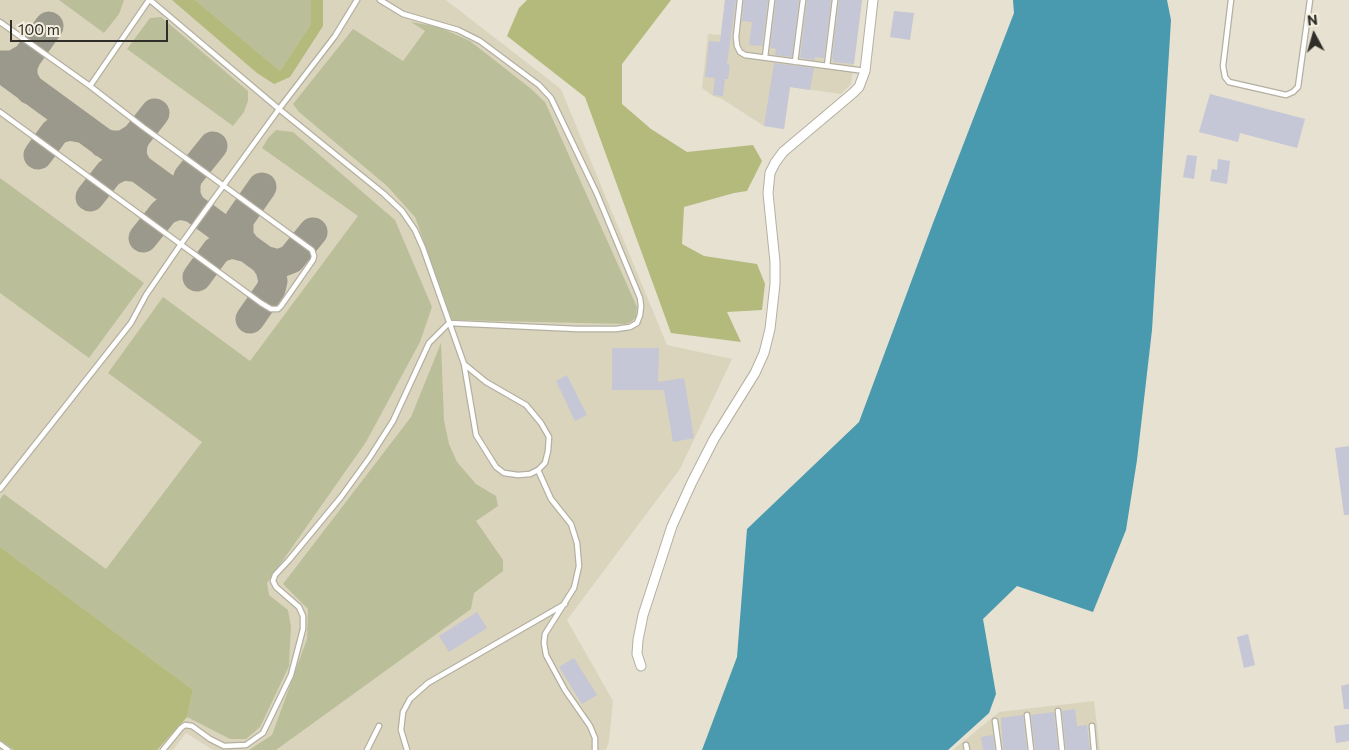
<!DOCTYPE html>
<style>
body{margin:0}
#map{position:relative;width:1349px;height:750px;overflow:hidden;background:#e6e1d1;font-family:Commissioner,sans-serif}
canvas{display:block}
.north{position:absolute;left:1289px;top:10px;width:50px;height:50px;-webkit-text-stroke:4px #f3eede;paint-order:stroke;rotate:354deg;font-size:14px;font-weight:700;line-height:20px;text-align:center;color:#302e28}
.north::after{content:'';display:block;margin:auto;width:18px;height:22px;background:#302e28;clip-path:polygon(50% 0,100% 100%,50% 72%,0 100%)}
.scale{position:absolute;left:10px;top:20px;width:158px;height:22px;box-sizing:border-box;border:2px solid #302e28;border-top:0;padding-left:6px;font-size:15px;line-height:18px;white-space:nowrap;color:#302e28;-webkit-text-stroke:4px #f3eede;paint-order:stroke}
</style>
<div id="map">
<canvas width="1349" height="750"></canvas>
<div class="north">N</div>
<div class="scale">100 m</div>
</div>
<script>
const ctx = document.querySelector('canvas').getContext('2d');
ctx.lineJoin = 'round';
function fillPath(path, color) {
  ctx.fillStyle = color;
  ctx.fill(path, 'evenodd');
}
function shape(rows) {
  const path = new Path2D();
  for (const r of rows) {
    path.moveTo(r[0], r[1]);
    for (let i = 2; i < r.length; i += 2) path.lineTo(r[i], r[i + 1]);
  }
  return path;
}
function stroke(path, color, width, dash) {
  ctx.strokeStyle = color;
  ctx.lineWidth = width;
  ctx.lineCap = dash ? 'butt' : 'round';
  ctx.setLineDash(dash || []);
  ctx.stroke(path);
}
fillPath(shape([
 [0,0,446,0,561,89,667,345,732,359,680,469,567,620,613,701,609,741,606,750,213,750,186,733,173,750,0,750],
 [725,0,862,0,851,84,841,94,790,87,784,129,764,126,722,99,713,96,702,88,708,34,721,35],
 [1094,701,1100,750,953,750,999,712]
]), '#dbd4bd');
fillPath(shape([
 [59,0,124,0,119,14,104,33],
 [195,0,311,0,311,24,280,71],
 [161,17,248,91,248,101,244,112,233,126,127,49,150,18],
 [411,22,439,27,470,41,530,88,545,102,637,307,636,317,631,322,625,324,452,320,415,217,387,186,299,112,293,104,353,29,403,61,425,31],
 [276,130,293,132,395,220,432,307,420,342,366,442,267,583,269,595,288,610,291,627,289,666,260,727,246,739,230,739,187,717,193,690,0,547,0,499,4,494,106,569,202,442,108,373,163,297,250,361,358,216,262,148,268,138],
 [0,178,144,283,89,358,0,293],
 [441,343,444,420,449,444,457,462,476,484,496,496,498,506,476,521,503,560,503,571,474,593,471,609,276,750,249,750,272,735,307,639,308,609,283,584,411,417]
]), '#babf9a');
fillPath(shape([
 [172,0,195,0,280,71,311,24,311,0,323,0,323,26,290,77,274,84,257,73],
 [527,0,671,0,622,64,622,104,651,129,687,152,753,145,762,161,747,191,734,193,684,207,682,244,704,256,757,264,765,284,762,310,727,312,741,342,671,333,585,97,507,36,519,8],
 [0,547,193,690,187,717,157,750,14,750,0,740]
]), '#b3ba7b');
fillPath(shape([
 [1013,0,1167,0,1171,20,1152,330,1137,460,1126,530,1093,612,1017,586,983,619,996,694,989,713,948,750,702,750,737,657,747,529,859,422,933,223,1014,13]
]), '#499aae');
stroke(shape([
 [27,57,49,26],
 [0,65,13,65,27,57,23,66,23,77,30,90],
 [0,67,264,260],
 [136,137,155,113],
 [38,155,54,133,59,129,69,126,85,129],
 [90,197,109,173,114,170,123,166,138,168,132,156,133,144,136,137,123,145,112,145,103,143],
 [143,238,163,213,168,209,180,205,192,208,186,196,186,184,188,177,213,146],
 [197,277,216,251,222,247,232,244,247,248,239,237,239,220,262,187],
 [250,319,271,289,273,281,270,269,264,260,278,264,291,259,313,232]
]), '#9b988c', 29);
fillPath(shape([
 [725,0,736,0,727,64,730,65,728,79,725,79,723,96,713,95,715,78,705,77,709,41,720,42],
 [744,0,768,0,762,46,749,45,752,22,742,21],
 [776,0,799,0,792,57,775,55,776,49,770,47],
 [807,0,831,0,824,58,815,57,815,60,800,58],
 [839,0,862,0,854,64,833,62,834,59,832,59],
 [894,11,914,13,910,40,890,37],
 [774,63,814,68,810,90,790,87,784,129,764,126],
 [1210,94,1305,119,1297,148,1240,133,1238,142,1199,132],
 [1187,155,1197,156,1194,179,1183,177],
 [1218,159,1230,161,1227,184,1210,181,1212,169,1217,170],
 [612,348,659,348,658,382,684,378,694,438,673,442,664,390,612,390],
 [567,375,587,415,575,421,556,381],
 [1349,446,1349,515,1344,515,1335,448],
 [477,612,487,628,449,652,439,636],
 [1248,634,1255,665,1244,668,1237,637],
 [574,658,597,695,582,704,559,667],
 [1349,684,1349,709,1344,709,1341,686],
 [1075,709,1077,726,1087,725,1090,750,1066,750,1062,711],
 [1054,712,1058,750,1035,750,1031,715],
 [1023,715,1027,750,1003,750,1001,718],
 [1349,724,1349,741,1336,743,1334,726],
 [993,735,995,750,983,750,981,737]
]), '#c5c6d6');
const service = shape([
 [150,0,279,109,384,194,402,211,415,230,423,248,464,364,476,435,496,467,504,473,518,475,530,474,538,470,545,463,548,451,549,437,541,423,526,405,486,382,464,364],
 [740,0,736,37,737,46,740,52,745,55,865,71],
 [1231,0,1223,66,1225,77,1229,82,1286,95,1293,92,1298,87,1310,0],
 [0,22,90,86,143,127,312,250,314,256,313,260,281,306,278,309,271,309,261,303,0,112],
 [765,57,772,0],
 [795,62,803,0],
 [827,66,835,0],
 [90,86,149,0],
 [538,470,551,499,571,524,577,543,579,566,574,588,545,634,544,643,546,655,565,690,590,726,595,738,595,750],
 [0,489,131,323,146,295,181,244,279,109,335,36,357,0],
 [1058,711,1062,750],
 [1027,715,1031,750],
 [995,721,999,750],
 [1092,726,1094,750],
 [0,744,8,750],
 [966,745,967,750],
 [163,750,181,728,185,725,192,726,210,739,224,746,246,745,263,733,291,675,303,629,303,616,299,607,276,587,273,581,275,575,289,560,341,497,370,457,393,421,429,343,449,323,577,329,616,329,630,327,637,323,640,315,641,306,640,298,597,194,551,98,539,85,480,41,458,30,403,14,380,0],
 [367,750,379,726],
 [407,750,401,730,403,712,410,699,428,683,565,604]
]);
const minor = shape([
 [641,666,637,654,638,640,643,615,672,526,692,482,714,439,755,373,764,353,770,329,775,284,775,262,768,193,770,173,775,163,783,152,853,93,859,87,865,71,873,0]
]);
stroke(service, '#b4b0a1', 7);
stroke(minor, '#b4b0a1', 11);
stroke(service, '#fff', 4.5);
stroke(minor, '#fff', 9);
</script>
